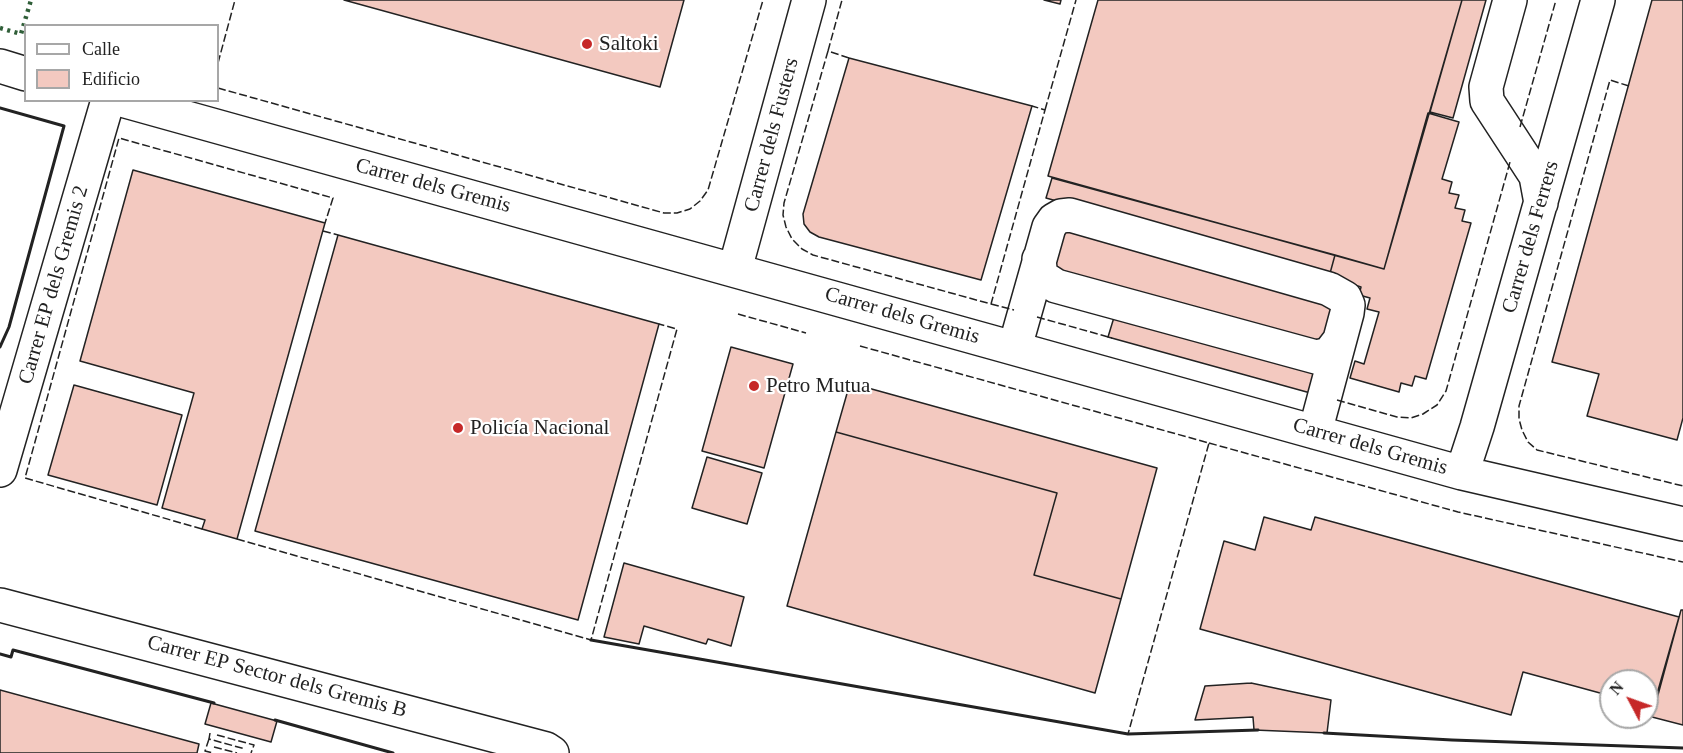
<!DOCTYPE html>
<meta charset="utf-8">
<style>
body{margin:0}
#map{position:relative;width:1683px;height:753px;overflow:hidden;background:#fff;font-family:"Times New Roman",serif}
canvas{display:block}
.legend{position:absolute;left:24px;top:24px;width:195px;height:78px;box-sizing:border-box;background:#fff;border:2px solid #a7a7a7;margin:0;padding:8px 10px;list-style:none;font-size:18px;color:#222}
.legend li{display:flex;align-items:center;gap:12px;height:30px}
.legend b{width:30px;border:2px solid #a7a7a7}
.north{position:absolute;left:1599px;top:669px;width:60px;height:60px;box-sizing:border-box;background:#fff;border:2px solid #a7a7a7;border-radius:50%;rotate:311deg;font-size:16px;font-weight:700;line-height:24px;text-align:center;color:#222}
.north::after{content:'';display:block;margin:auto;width:21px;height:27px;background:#c62828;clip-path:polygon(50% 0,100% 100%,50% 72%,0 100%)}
</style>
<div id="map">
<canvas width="1683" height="753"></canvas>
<ul class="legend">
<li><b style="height:8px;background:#fff"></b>Calle</li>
<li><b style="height:16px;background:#f3c9c0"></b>Edificio</li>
</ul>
<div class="north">N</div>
</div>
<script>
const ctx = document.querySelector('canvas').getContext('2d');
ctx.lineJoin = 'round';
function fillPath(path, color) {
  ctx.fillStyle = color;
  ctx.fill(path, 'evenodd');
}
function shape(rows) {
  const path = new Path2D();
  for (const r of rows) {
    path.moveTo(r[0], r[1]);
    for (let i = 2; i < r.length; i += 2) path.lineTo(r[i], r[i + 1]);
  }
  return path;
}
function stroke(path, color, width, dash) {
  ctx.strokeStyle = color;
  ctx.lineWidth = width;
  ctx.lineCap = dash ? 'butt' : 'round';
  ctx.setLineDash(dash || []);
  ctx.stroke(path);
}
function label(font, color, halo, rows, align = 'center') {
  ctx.font = font + ' "Times New Roman",serif';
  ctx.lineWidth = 4.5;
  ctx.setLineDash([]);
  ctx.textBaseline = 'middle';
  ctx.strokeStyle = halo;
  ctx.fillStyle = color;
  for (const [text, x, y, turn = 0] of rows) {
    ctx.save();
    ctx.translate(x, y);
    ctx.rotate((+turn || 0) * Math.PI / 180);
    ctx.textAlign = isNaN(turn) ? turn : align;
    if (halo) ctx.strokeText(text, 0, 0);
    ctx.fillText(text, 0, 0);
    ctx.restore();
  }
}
const building = shape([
 [344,0,684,0,660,87,344,0],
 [1044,0,1061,0,1060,4,1044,0],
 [1098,0,1462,0,1384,269,1048,176,1098,0],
 [1462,0,1486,0,1453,118,1430,112,1462,0],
 [1652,0,1683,0,1683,418,1677,440,1587,416,1599,374,1552,362,1652,0],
 [849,58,1032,106,981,280,819,237,810,232,804,224,803,214,849,58],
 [1428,113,1459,122,1442,179,1452,182,1449,193,1459,195,1455,208,1465,210,1462,221,1471,223,1426,379,1415,376,1412,386,1401,383,1399,392,1350,378,1355,361,1364,364,1379,312,1367,309,1370,298,1359,295,1361,287,1329,277,1335,255,1384,269,1428,113],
 [133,170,325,223,237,539,202,529,205,520,162,508,194,393,80,361,133,170],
 [1052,178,1335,255,1329,277,1046,198,1052,178],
 [1063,230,1335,306,1324,345,1052,269,1063,230],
 [338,235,659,324,578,620,255,531,338,235],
 [1115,314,1320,370,1314,394,1108,337,1115,314],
 [731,347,793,364,764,468,702,451,731,347],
 [850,383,1157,468,1121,599,1034,575,1057,493,836,432,850,383],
 [74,385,182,415,157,505,48,475,74,385],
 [836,432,1057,493,1034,575,1121,599,1095,693,787,606,836,432],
 [707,457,762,473,747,524,692,508,707,457],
 [1264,517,1311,530,1315,517,1679,617,1653,708,1647,706,1647,681,1611,681,1611,696,1523,672,1511,715,1200,629,1224,541,1255,550,1264,517],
 [624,563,744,597,731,646,708,639,706,644,644,626,639,644,604,637,624,563],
 [1681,610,1683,610,1683,725,1652,717,1681,610],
 [1251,683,1331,700,1327,733,1254,730,1253,717,1195,720,1205,686,1251,683],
 [0,690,199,744,197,753,0,753,0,690],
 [211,703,277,721,271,742,205,724,211,703]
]);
fillPath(building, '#f3c9c0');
stroke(building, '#222', 1.5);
const minor = shape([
 [1510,0,1486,87,1487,101,1536,176,1541,203],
 [0,66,26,74],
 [122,100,1462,473,1683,524],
 [1039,259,1040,269,1042,277,1056,286,1316,357,1329,354,1339,341],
 [735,269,809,0],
 [1015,347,1049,227,1054,220,1061,216,1070,215,1329,289,1345,298,1348,305,1347,313,1315,432],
 [0,470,108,100],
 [1462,473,1477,427,1598,0],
 [0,605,546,749,552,753]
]);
stroke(minor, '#222', 36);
stroke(minor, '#fff', 33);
stroke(shape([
 [0,28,21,34,31,0]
]), '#2f5e38', 4.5, [3, 4.5]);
stroke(shape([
 [828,51,842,0],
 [849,58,828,51,784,203,783,215,786,227,792,239,802,249,813,255,991,304,1045,110,1032,106],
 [218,63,235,0],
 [1629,86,1610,80,1519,406,1519,419,1522,430,1528,442,1537,450,1683,486],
 [218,88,664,213,677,213,690,209,700,201,708,190,763,0],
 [1045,110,1076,0],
 [1520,127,1556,0],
 [323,231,338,235],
 [991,304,1014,310],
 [738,314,806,333],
 [1037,317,1112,338],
 [860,346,1209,443,1128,734],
 [1337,400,1397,417,1411,418,1423,414,1437,405,1446,391,1510,162],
 [1209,443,1458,512,1683,562],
 [202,529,25,478,119,138,333,198,325,223],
 [237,539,591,640,677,329,659,324],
 [210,733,209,739,245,749],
 [217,735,254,745,251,753],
 [209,739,205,751,213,753],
 [214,747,237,753]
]), '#222', 1.5, [8, 3]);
stroke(shape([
 [0,108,64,126,9,327,0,347],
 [591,640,1128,734,1258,730],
 [0,654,11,657,13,650,214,703],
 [275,720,393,753],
 [1324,733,1452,740,1683,748]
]), '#222', 3);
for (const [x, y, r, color] of [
 [587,44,6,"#c62828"],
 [754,386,6,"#c62828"],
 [458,428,6,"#c62828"]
]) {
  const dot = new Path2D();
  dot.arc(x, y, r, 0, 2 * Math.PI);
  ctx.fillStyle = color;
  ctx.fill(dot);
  stroke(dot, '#fff', 2);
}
label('21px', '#222', '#fff', [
 ["Saltoki",599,44],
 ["Petro Mutua",766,386],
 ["Policía Nacional",470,428]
], 'left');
label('21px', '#222', '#fff', [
 ["Carrer dels Fusters",772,135,-75],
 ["Carrer dels Gremis",433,186,15],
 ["Carrer dels Ferrers",1531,237,-74],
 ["Carrer EP dels Gremis 2",54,285,-74],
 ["Carrer dels Gremis",902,316,16],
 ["Carrer dels Gremis",1370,447,16],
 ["Carrer EP Sector dels Gremis B",277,677,15]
]);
</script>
